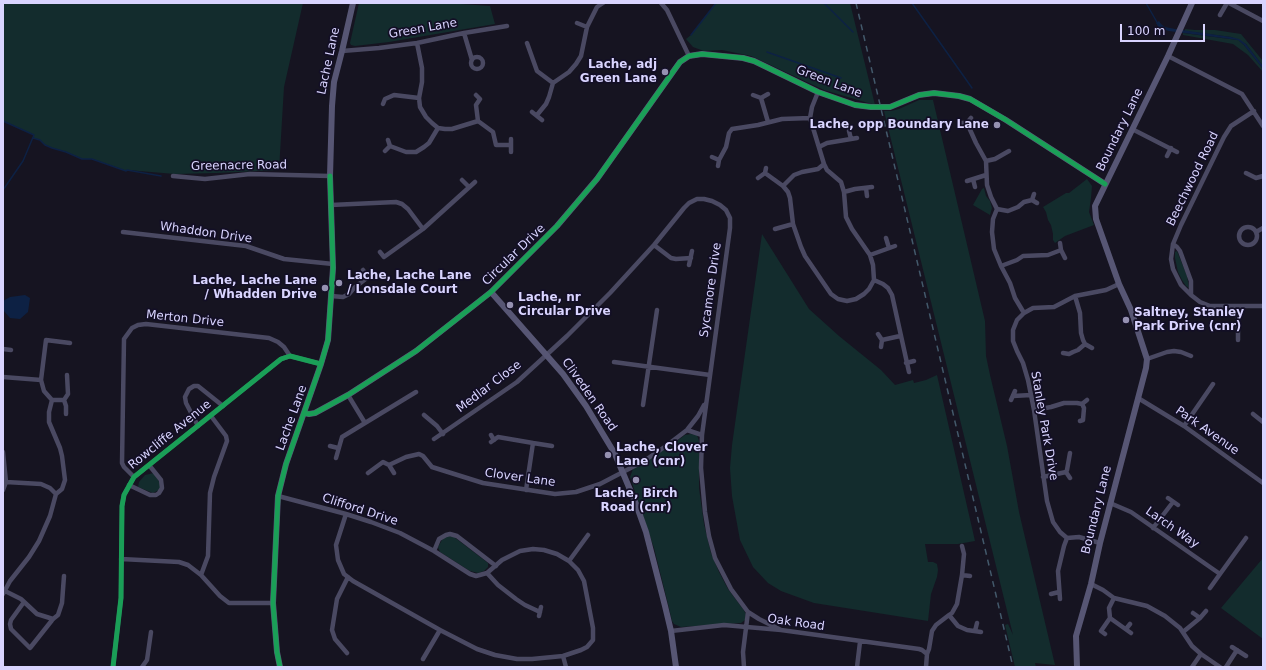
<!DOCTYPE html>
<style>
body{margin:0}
#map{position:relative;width:1266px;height:670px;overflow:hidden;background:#161421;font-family:"DejaVu Sans",sans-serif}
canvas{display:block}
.frame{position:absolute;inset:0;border:4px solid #d9d4ff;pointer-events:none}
.scale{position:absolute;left:1120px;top:24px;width:85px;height:18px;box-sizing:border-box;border:2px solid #d9d4ff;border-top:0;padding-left:5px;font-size:12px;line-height:14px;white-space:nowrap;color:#d9d4ff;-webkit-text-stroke:3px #130f26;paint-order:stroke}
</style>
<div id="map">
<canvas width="1266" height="670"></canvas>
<div class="frame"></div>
<div class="scale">100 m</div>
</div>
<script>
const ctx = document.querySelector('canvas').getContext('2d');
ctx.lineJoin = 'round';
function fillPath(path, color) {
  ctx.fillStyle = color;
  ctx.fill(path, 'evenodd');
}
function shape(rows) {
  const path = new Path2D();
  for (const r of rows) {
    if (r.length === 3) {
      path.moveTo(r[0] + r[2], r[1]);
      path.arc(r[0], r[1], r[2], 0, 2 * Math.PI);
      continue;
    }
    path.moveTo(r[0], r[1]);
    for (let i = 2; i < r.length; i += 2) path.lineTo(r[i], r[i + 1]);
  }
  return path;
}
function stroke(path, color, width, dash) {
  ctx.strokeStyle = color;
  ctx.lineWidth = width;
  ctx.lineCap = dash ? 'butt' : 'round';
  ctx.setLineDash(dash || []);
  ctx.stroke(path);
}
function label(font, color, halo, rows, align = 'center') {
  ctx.font = font + ' "DejaVu Sans",sans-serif';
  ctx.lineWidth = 3.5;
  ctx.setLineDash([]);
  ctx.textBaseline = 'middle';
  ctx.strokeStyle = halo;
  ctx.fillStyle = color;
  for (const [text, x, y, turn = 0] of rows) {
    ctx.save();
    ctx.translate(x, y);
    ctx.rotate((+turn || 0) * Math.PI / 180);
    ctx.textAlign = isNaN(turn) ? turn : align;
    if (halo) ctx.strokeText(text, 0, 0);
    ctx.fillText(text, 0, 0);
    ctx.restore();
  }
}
fillPath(shape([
 [3,3,303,3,284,87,279,170,217,173,175,174,127,170,126,171,92,159,82,159,66,152,52,148,45,145,40,140,33,138,34,135,3,121],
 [359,3,447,3,490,6,495,24,389,42,355,46,351,45,350,43],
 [716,3,850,3,875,105,824,90,751,56,722,50,704,51,693,47,686,39,691,35],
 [1185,29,1195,30,1215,30,1241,34,1263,61,1263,66,1246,44,1231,37,1185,31],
 [1183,33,1238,40,1244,45,1263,69,1263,72,1248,55,1233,44,1183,35],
 [919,100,933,100,985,321,986,356,990,375,1007,446,1019,512,1055,665,1035,663,1036,667,1015,667,1005,625,1008,624,1013,635,884,111,891,111,899,109],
 [1087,179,1092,186,1091,198,1089,212,1094,225,1065,236,1055,243,1053,240,1053,234,1051,225,1048,220,1046,212,1043,207,1066,193,1069,193],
 [984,188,986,196,990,201,992,208,990,215,973,205,982,189],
 [762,234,809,309,839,336,881,370,895,385,913,380,914,383,926,380,937,375,975,541,958,544,925,544,928,562,933,562,937,564,938,570,937,577,931,594,928,621,814,603,781,591,768,583,753,567,740,540,732,496,730,468,732,445],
 [1177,251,1187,276,1189,288,1186,286,1182,280,1178,272,1175,258,1175,252],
 [691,434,697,435,699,441,699,488,704,524,711,553,719,572,728,589,743,609,746,614,745,620,741,623,681,627,674,624,672,621,669,608,654,548,630,477,633,469,667,448,685,435],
 [154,473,160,483,161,488,159,490,153,493,138,487,139,482,145,475],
 [450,536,454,537,488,563,488,567,484,571,478,573,470,571,440,552,438,547,442,540,445,537],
 [1263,558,1263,639,1221,608]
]), '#132c2d');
fillPath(shape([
 [1159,21,1161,24,1165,27,1175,29,1231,37,1239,39,1246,44,1263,66,1263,69,1244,45,1238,40,1169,31,1159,28,1156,23],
 [25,295,30,298,28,312,20,319,10,318,3,310,3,301,10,297]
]), '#0d2144');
stroke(shape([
 [824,3,853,32],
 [912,3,972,88],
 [1146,3,1158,24],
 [691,35,716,3],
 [767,52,841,78],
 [3,121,34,135,23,161,3,190],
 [33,138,40,140,45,145,52,148,66,152,82,159,92,159,126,171,127,170,161,176]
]), '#0d2144', 1.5);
stroke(shape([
 [661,3,667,10,689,56],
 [1229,3,1263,21],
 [1220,15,1227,3],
 [577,23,587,27],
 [464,33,472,60],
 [417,43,422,68,422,82,419,98,420,107,426,117,432,123,438,128,445,129,452,129,478,121,476,105,480,99,476,95],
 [527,43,537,71,553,83],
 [342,51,379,48,417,43,464,33,507,26],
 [1168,56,1242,94,1263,126],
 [477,63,6],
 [753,95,761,98,768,122],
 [761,98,768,94],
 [383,104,385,99,394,95,419,98],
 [532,112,542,120],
 [537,115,546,104,549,97,553,83,569,72,576,64,581,56,587,27,597,7,603,3],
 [478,121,493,132,496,145,511,145],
 [961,123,967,123,976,143,986,161,995,159,1009,151],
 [967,123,971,118],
 [1132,129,1177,152],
 [849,131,851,139],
 [390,146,406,152,416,152,424,147,429,143,438,128],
 [819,147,827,143,857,138],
 [385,151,390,146,388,140],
 [511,152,511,139],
 [1167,156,1171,148],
 [712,157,719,160],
 [986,161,987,185,991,197,997,209,993,219,992,232,994,249,1001,266,1010,283,1015,298,1024,313],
 [718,166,719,160,726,147,729,133,732,129,758,125,782,119,810,118],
 [765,173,783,186,788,192,790,198,793,224,801,247,805,256,831,294,838,299,847,301,856,299,864,294,869,289,874,280,873,265,870,255,852,229,846,217,844,192,841,182,827,170,824,164,810,118,812,107,818,92],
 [1246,173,1256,178,1263,176],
 [173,176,205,179,250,174,330,176],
 [758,178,765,173,766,168],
 [973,179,975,187],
 [462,180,469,187],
 [967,181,986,175],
 [783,186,794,175,802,172,818,169,824,164],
 [866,188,867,196],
 [844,192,855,189,872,187],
 [1032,200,1034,194],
 [331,205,396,202,402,204,408,209,423,229],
 [997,209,1008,211,1018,207,1024,202,1032,200,1037,203],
 [1248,236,9],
 [775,229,793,224],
 [123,232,246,246,284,259,333,264],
 [1256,232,1263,228],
 [886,238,889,248],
 [1060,243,1061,250,1065,258],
 [1173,244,1177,247,1180,251,1191,281,1191,295,1200,302,1210,306,1263,306],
 [654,245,671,258,676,259,691,258],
 [380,252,384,257,423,229,475,182],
 [870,255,895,246],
 [689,265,692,251],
 [1001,266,1017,260,1023,256,1048,255,1061,250],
 [363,270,368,277],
 [874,280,883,284,888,288,892,295,909,372],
 [1191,295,1181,285,1173,269,1171,259,1173,244,1181,225,1224,137,1231,126,1254,111],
 [331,296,343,297,349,294,354,288,372,274],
 [1075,296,1080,313,1081,333,1083,340,1085,344,1092,348],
 [878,334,882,340],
 [1238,340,1238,306],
 [881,347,882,340,900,336],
 [3,349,11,350],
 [1063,353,1069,354,1073,352,1078,350,1085,344],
 [1147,359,1167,352,1174,351,1181,352,1191,356],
 [614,362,710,375],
 [906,363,914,361],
 [3,377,41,380],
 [348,395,365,423,416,392],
 [1013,396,1031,395],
 [1138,398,1184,426,1263,483],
 [52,400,64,400,68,394,67,375],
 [64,400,66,406,66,414],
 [1011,400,1015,391],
 [1082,404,1087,400],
 [643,405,657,310],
 [1034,410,1051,407,1064,403,1077,403,1082,404,1084,408,1083,420,1080,421],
 [1253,414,1263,422],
 [424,415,437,426,443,434],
 [198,426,186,403,185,397,189,389,194,386,198,386,223,406],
 [1184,426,1213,384],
 [687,430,702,435],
 [491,435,494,440],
 [434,439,517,382,567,336,610,293,654,245,684,208,689,203,697,199,704,199,712,201,720,205,726,210,730,218,730,228,702,435,701,468,705,512,709,536,715,558,731,589,748,612,759,619,781,630],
 [491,442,498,437,533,443,526,490],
 [533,443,552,446],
 [330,446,338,448],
 [3,452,6,482,3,490],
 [336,458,342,437,365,423],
 [389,465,394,473],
 [1066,472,1070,478],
 [368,473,383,462,389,465,406,457,419,454,423,456,432,467,483,483,555,494,576,492,600,484,644,461,666,446,687,430,698,416,704,405],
 [134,477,124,467,122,463,124,339,132,328,138,325,146,324,269,338,278,342,284,347,290,356],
 [1043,477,1066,472,1067,470,1070,453],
 [6,482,41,484,50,488,56,494],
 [129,485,150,495,156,495,159,493,162,488,161,480,149,465],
 [278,496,346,514,371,522,400,533,434,551,470,574,476,576,487,573,502,560,520,551,533,549,544,550,557,554,569,561,578,570,584,581,593,628,593,640,587,647,581,650,563,656,532,659,517,659,495,655,477,649,440,630,353,581,344,574,338,560,336,545,346,514],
 [1168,498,1178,505],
 [1110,503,1131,512,1220,574,1246,538],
 [1153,528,1173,502],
 [1100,543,1079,537,1067,538,1060,532,1053,522,1047,501,1034,410,1028,380,1023,363,1017,351,1013,341,1013,330,1017,320,1024,313,1033,308,1054,307,1075,296,1106,290,1119,284],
 [434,551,439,539,446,535,450,534,457,536,496,566],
 [121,559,179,562,188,565,201,575,220,596,229,603,273,603],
 [569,561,588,535],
 [487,573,498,585,516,599,525,605,540,612],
 [201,575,208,556,210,493,214,477,227,441,226,436,211,416],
 [962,575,970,576],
 [1091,584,1103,590,1114,598,1147,606,1165,616,1180,628,1192,646,1201,654,1220,667],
 [1210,588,1220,574],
 [3,590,21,599,37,614,53,619],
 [3,594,10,581,29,557,39,541,50,516,56,494,62,489,65,480,62,456,60,448,49,422,49,412,52,400,44,391,41,380,46,340,70,343],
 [1051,594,1059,592],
 [1060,599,1058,571,1064,546,1067,538],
 [24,602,11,620,10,624,11,629,30,648,53,619,58,615,62,603,64,576],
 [1193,613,1200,618],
 [949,615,952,613,957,604,962,575,964,554,962,546],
 [539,616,541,607],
 [1110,618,1131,633],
 [1126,629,1130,624],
 [671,631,724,625,781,630,919,649,922,650,927,654,926,667],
 [975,631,977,623],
 [1183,632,1200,618,1206,611],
 [1105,634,1101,631,1110,618,1109,608,1114,598],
 [1232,647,1246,656],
 [347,653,335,639,332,630,337,599,348,577],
 [927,654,929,649,932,631,936,625,949,615,958,626,967,630,981,632],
 [563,656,566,667],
 [423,659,440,630],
 [113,667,121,598,122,506,124,495,134,477,281,359,290,356,321,364],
 [142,667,147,660,151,632],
 [744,667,743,652,748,612],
 [857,667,860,642],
 [1192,667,1201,654],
 [1226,667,1237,650]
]), '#4a4962', 4.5);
stroke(shape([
 [491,292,563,374,586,406,615,454,636,504,646,532,665,606,671,631,676,667],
 [304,413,309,414,315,413,348,395,416,351,491,292,557,226,597,179,675,69,680,62,689,56,702,54,743,58,754,61,818,92,855,105,871,107,890,107,919,95,934,93,959,96,970,99,1006,120,1105,184],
 [280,667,277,652,273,603,278,496,286,464,321,364,328,340,333,268,330,176,332,106,334,82,342,51,353,3],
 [1077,667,1076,636,1091,584,1100,543,1146,368,1147,359,1131,310,1119,284,1096,219,1095,206,1168,56,1192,3]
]), '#575674', 6);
stroke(shape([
 [856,3,1013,667]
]), '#43596b', 1.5, [6, 5]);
stroke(shape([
 [304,413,309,414,315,413,348,395,416,351,491,292,557,226,597,179,675,69,680,62,689,56,702,54,743,58,754,61,818,92,855,105,871,107,890,107,919,95,934,93,959,96,970,99,1006,120,1105,184],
 [113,667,121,598,122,506,124,495,134,477,281,359,290,356,321,364],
 [280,667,277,652,273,603,278,496,286,464,321,364,328,340,333,268,330,176]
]), '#1a9f57', 5);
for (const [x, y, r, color] of [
 [665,72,4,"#9591b1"],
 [997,125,4,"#9591b1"],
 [339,283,4,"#9591b1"],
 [325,288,4,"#9591b1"],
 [510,305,4,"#9591b1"],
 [1126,320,4,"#9591b1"],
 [608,455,4,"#9591b1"],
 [636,480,4,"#9591b1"]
]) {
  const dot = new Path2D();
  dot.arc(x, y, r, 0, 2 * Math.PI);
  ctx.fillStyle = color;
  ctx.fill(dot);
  stroke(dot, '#130f26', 1.5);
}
label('12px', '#d9d4ff', '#130f26', [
 ["Green Lane",423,29,-10],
 ["Lache Lane",329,61,-78],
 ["Green Lane",829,82,21],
 ["Boundary Lane",1120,130,-64],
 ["Greenacre Road",239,166,-1],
 ["Beechwood Road",1193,179,-64],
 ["Whaddon Drive",206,233,8],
 ["Circular Drive",514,255,-44],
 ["Sycamore Drive",711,290,-82],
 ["Merton Drive",185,319,6],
 ["Medlar Close",489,387,-37],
 ["Cliveden Road",589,395,55],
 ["Lache Lane",292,418,-70],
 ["Stanley Park Drive",1044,426,80],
 ["Park Avenue",1207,431,35],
 ["Rowcliffe Avenue",170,435,-39],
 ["Clover Lane",520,478,8],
 ["Clifford Drive",360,510,18],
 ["Boundary Lane",1097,510,-76],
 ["Larch Way",1172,528,35],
 ["Oak Road",796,623,8]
]);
label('bold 12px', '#d9d4ff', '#130f26', [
 ["Lache, adj",657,65,"right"],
 ["Green Lane",657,79,"right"],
 ["Lache, opp Boundary Lane",989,125,"right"],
 ["Lache, Lache Lane",347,276],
 ["/ Lonsdale Court",347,290],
 ["Lache, Lache Lane",317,281,"right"],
 ["/ Whadden Drive",317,295,"right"],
 ["Lache, nr",518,298],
 ["Circular Drive",518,312],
 ["Saltney, Stanley",1134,313],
 ["Park Drive (cnr)",1134,327],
 ["Lache, Clover",616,448],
 ["Lane (cnr)",616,462],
 ["Lache, Birch",636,494,"center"],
 ["Road (cnr)",636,508,"center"]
], 'left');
</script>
